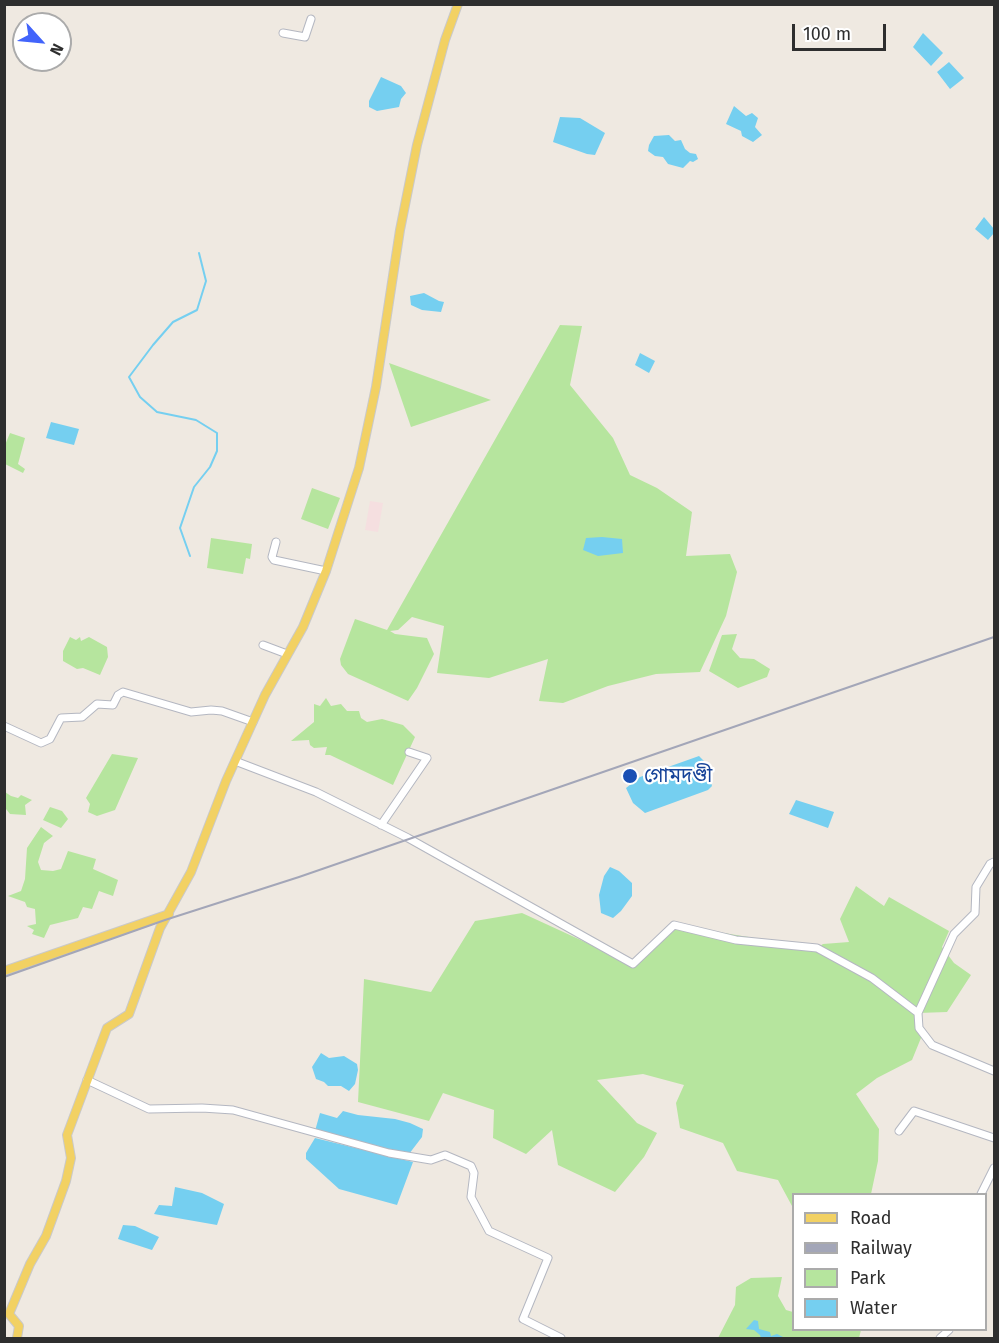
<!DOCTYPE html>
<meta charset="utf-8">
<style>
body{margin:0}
#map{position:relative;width:999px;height:1343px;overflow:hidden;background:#efe9e1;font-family:"Fira Sans",sans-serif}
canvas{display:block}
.frame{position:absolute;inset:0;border:6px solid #2e2e2e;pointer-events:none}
.legend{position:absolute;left:792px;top:1193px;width:195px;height:138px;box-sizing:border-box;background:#fff;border:2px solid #ababab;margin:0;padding:8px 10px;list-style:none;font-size:18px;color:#2e2e2e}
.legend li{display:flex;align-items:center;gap:12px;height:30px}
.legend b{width:30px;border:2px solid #ababab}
.north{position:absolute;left:12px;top:12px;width:60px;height:60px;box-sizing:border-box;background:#fff;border:2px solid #ababab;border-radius:50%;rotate:117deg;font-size:16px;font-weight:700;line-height:24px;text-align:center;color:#2e2e2e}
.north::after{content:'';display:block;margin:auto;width:21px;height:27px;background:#4264fb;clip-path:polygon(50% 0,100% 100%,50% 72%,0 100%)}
.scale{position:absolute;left:792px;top:24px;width:94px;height:27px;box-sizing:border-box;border:3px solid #2e2e2e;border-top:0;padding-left:8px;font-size:18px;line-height:21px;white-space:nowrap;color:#2e2e2e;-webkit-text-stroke:4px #fff;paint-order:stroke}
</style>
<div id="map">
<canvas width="999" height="1343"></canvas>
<div class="frame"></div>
<ul class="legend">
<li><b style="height:8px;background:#f2d163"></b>Road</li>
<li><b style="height:8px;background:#a3a6b8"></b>Railway</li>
<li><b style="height:16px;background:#b6e59e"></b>Park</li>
<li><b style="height:16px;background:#75cff0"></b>Water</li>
</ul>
<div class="north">N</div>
<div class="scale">100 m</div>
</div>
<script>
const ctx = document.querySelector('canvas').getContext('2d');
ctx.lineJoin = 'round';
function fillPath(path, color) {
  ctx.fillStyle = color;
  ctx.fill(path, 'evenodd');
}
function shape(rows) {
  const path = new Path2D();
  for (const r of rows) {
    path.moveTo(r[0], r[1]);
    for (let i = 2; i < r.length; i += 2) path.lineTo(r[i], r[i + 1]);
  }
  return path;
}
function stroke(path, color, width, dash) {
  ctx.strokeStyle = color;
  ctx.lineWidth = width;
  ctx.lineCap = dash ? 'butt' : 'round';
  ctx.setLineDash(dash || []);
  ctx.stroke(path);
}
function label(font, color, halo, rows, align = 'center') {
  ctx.font = font + ' "Fira Sans","Noto Sans Bengali",sans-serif';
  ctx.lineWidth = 4.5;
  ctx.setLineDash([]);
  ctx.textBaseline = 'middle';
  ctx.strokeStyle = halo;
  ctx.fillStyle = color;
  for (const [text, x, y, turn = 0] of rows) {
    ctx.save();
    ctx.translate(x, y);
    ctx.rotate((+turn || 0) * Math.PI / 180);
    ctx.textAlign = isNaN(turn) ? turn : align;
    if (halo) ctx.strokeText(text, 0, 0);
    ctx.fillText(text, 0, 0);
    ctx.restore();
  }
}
fillPath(shape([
 [370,501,383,503,378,532,365,530]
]), '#f5dfe0');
fillPath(shape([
 [560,325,582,326,570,385,613,438,630,475,657,488,692,512,686,556,730,554,737,572,726,616,700,672,656,674,608,686,563,703,539,701,548,659,489,678,437,673,444,626,412,617,398,630,390,631,395,634,427,638,434,654,417,688,408,701,348,674,341,665,340,659,355,619,387,630],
 [389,363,491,400,411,427],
 [10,433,25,438,18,464,25,469,23,473,5,464,5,445],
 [312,488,340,498,328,529,301,519],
 [211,538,252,544,250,559,246,558,243,574,207,568],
 [737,634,732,649,740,658,754,659,770,669,767,677,738,688,709,671,722,635],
 [70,637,76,640,80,637,81,641,89,637,107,647,108,657,100,675,83,668,77,669,63,661,63,651],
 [326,698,331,706,341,704,347,711,359,711,361,718,367,722,382,719,403,725,415,737,393,785,330,755,325,755,327,747,314,748,310,745,309,740,291,741,314,722,314,704,320,706],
 [112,754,138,758,115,810,97,816,88,812,90,804,86,798],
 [5,792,11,796,18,798,21,795,32,800,25,805,26,815,10,814,6,809,5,810],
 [50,807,62,811,68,819,61,828,43,820],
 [41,827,53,836,44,843,38,862,41,870,53,871,61,869,68,851,96,859,93,869,118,880,113,896,99,891,92,909,83,907,78,918,50,925,44,938,32,934,34,930,27,926,36,924,35,909,27,907,25,902,8,896,21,891,25,879,27,848],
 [856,886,884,906,889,897,949,931,942,947,954,963,971,975,947,1012,918,1013,923,1033,912,1060,877,1078,856,1094,879,1129,878,1161,871,1194,794,1194,793,1206,792,1206,778,1180,737,1171,723,1143,680,1128,676,1103,684,1085,643,1074,597,1080,637,1123,657,1133,644,1157,615,1192,558,1165,552,1130,526,1154,493,1138,494,1110,443,1093,429,1121,358,1102,364,979,431,992,475,921,522,913,633,964,674,925,817,948,823,944,849,942,840,919],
 [782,1277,778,1296,786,1310,793,1312,794,1330,861,1330,859,1338,718,1338,735,1305,736,1287,751,1278]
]), '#b6e59e');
fillPath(shape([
 [923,33,943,53,931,66,913,47],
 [949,62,964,78,950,89,937,72],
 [381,77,401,86,406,93,401,99,399,107,377,111,369,107,369,101],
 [734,106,746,116,752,113,758,118,755,127,762,135,753,142,742,136,741,131,726,124],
 [560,117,580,118,605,133,595,155,587,154,553,142],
 [669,135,675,141,681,140,685,149,690,153,696,154,698,159,693,162,690,161,683,168,668,164,663,157,655,156,648,151,649,145,654,136],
 [984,217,994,229,994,233,988,240,975,229],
 [424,293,439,301,444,302,441,312,422,310,411,305,410,296],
 [640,353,655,361,649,373,635,365],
 [51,422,79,429,74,445,46,438],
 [602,537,622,539,623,553,598,556,583,550,586,538],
 [699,756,705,762,712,786,708,790,645,813,633,803,626,788,640,777],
 [796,800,834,812,828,828,789,814],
 [610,867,619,871,632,883,632,896,621,911,613,918,601,913,599,895,604,876],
 [321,1053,329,1058,344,1056,357,1064,358,1070,355,1084,349,1091,341,1086,328,1086,324,1082,316,1079,312,1067],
 [343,1111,358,1115,395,1119,410,1123,423,1129,422,1137,409,1154,315,1131,320,1113,337,1118],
 [315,1138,413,1162,397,1205,339,1189,306,1159,306,1153],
 [175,1187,202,1193,224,1204,217,1225,154,1214,159,1205,172,1206],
 [123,1225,135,1226,159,1237,152,1250,118,1239],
 [754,1320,758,1321,759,1329,770,1332,771,1336,777,1334,785,1338,761,1338,760,1335,754,1330,746,1329]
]), '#75cff0');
stroke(shape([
 [190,556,180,528,194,487,210,467,217,451,217,433,196,420,157,412,140,397,129,377,153,345,173,322,197,310,206,281,199,253]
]), '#75cff0', 2);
const minor = shape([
 [283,33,305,37,311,19],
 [276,542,272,557,274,560,326,571],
 [263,645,287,654],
 [4,726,41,743,50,739,61,718,82,717,97,704,113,705,118,695,123,692,191,712,211,710,222,711,253,722],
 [235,761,316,792,408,838,633,964,674,925,736,940,817,948,872,978,918,1013,919,1028,932,1045,994,1071],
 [381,825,427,758,409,752],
 [918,1013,954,934,975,913,976,887,990,864,994,862],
 [87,1080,149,1109,202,1108,233,1110,389,1153,431,1160,445,1155,471,1166,474,1173,471,1197,489,1231,548,1258,523,1319,561,1338],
 [899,1131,914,1111,994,1138],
 [981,1194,994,1168],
 [940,1338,949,1330]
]);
const major = shape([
 [4,971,169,914],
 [17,1338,19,1326,9,1314,30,1264,46,1236,66,1181,71,1158,67,1135,107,1028,129,1014,160,928,191,872,226,781,265,695,303,627,326,571,359,468,376,387,400,230,417,145,445,40,458,4]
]);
stroke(minor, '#b4b7c1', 9);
stroke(major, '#c9c9c9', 10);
stroke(minor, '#fff', 7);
stroke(major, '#f2d163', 8);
stroke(shape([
 [4,977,165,920,299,877,994,637]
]), '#a3a6b8', 2);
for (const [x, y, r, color] of [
 [630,776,8,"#1a4fb4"]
]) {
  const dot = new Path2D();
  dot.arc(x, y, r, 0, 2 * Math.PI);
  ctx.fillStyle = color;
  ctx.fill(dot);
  stroke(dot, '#fff', 2);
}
label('20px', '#164399', '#fff', [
 ["গোমদণ্ডী",644,776]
], 'left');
</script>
